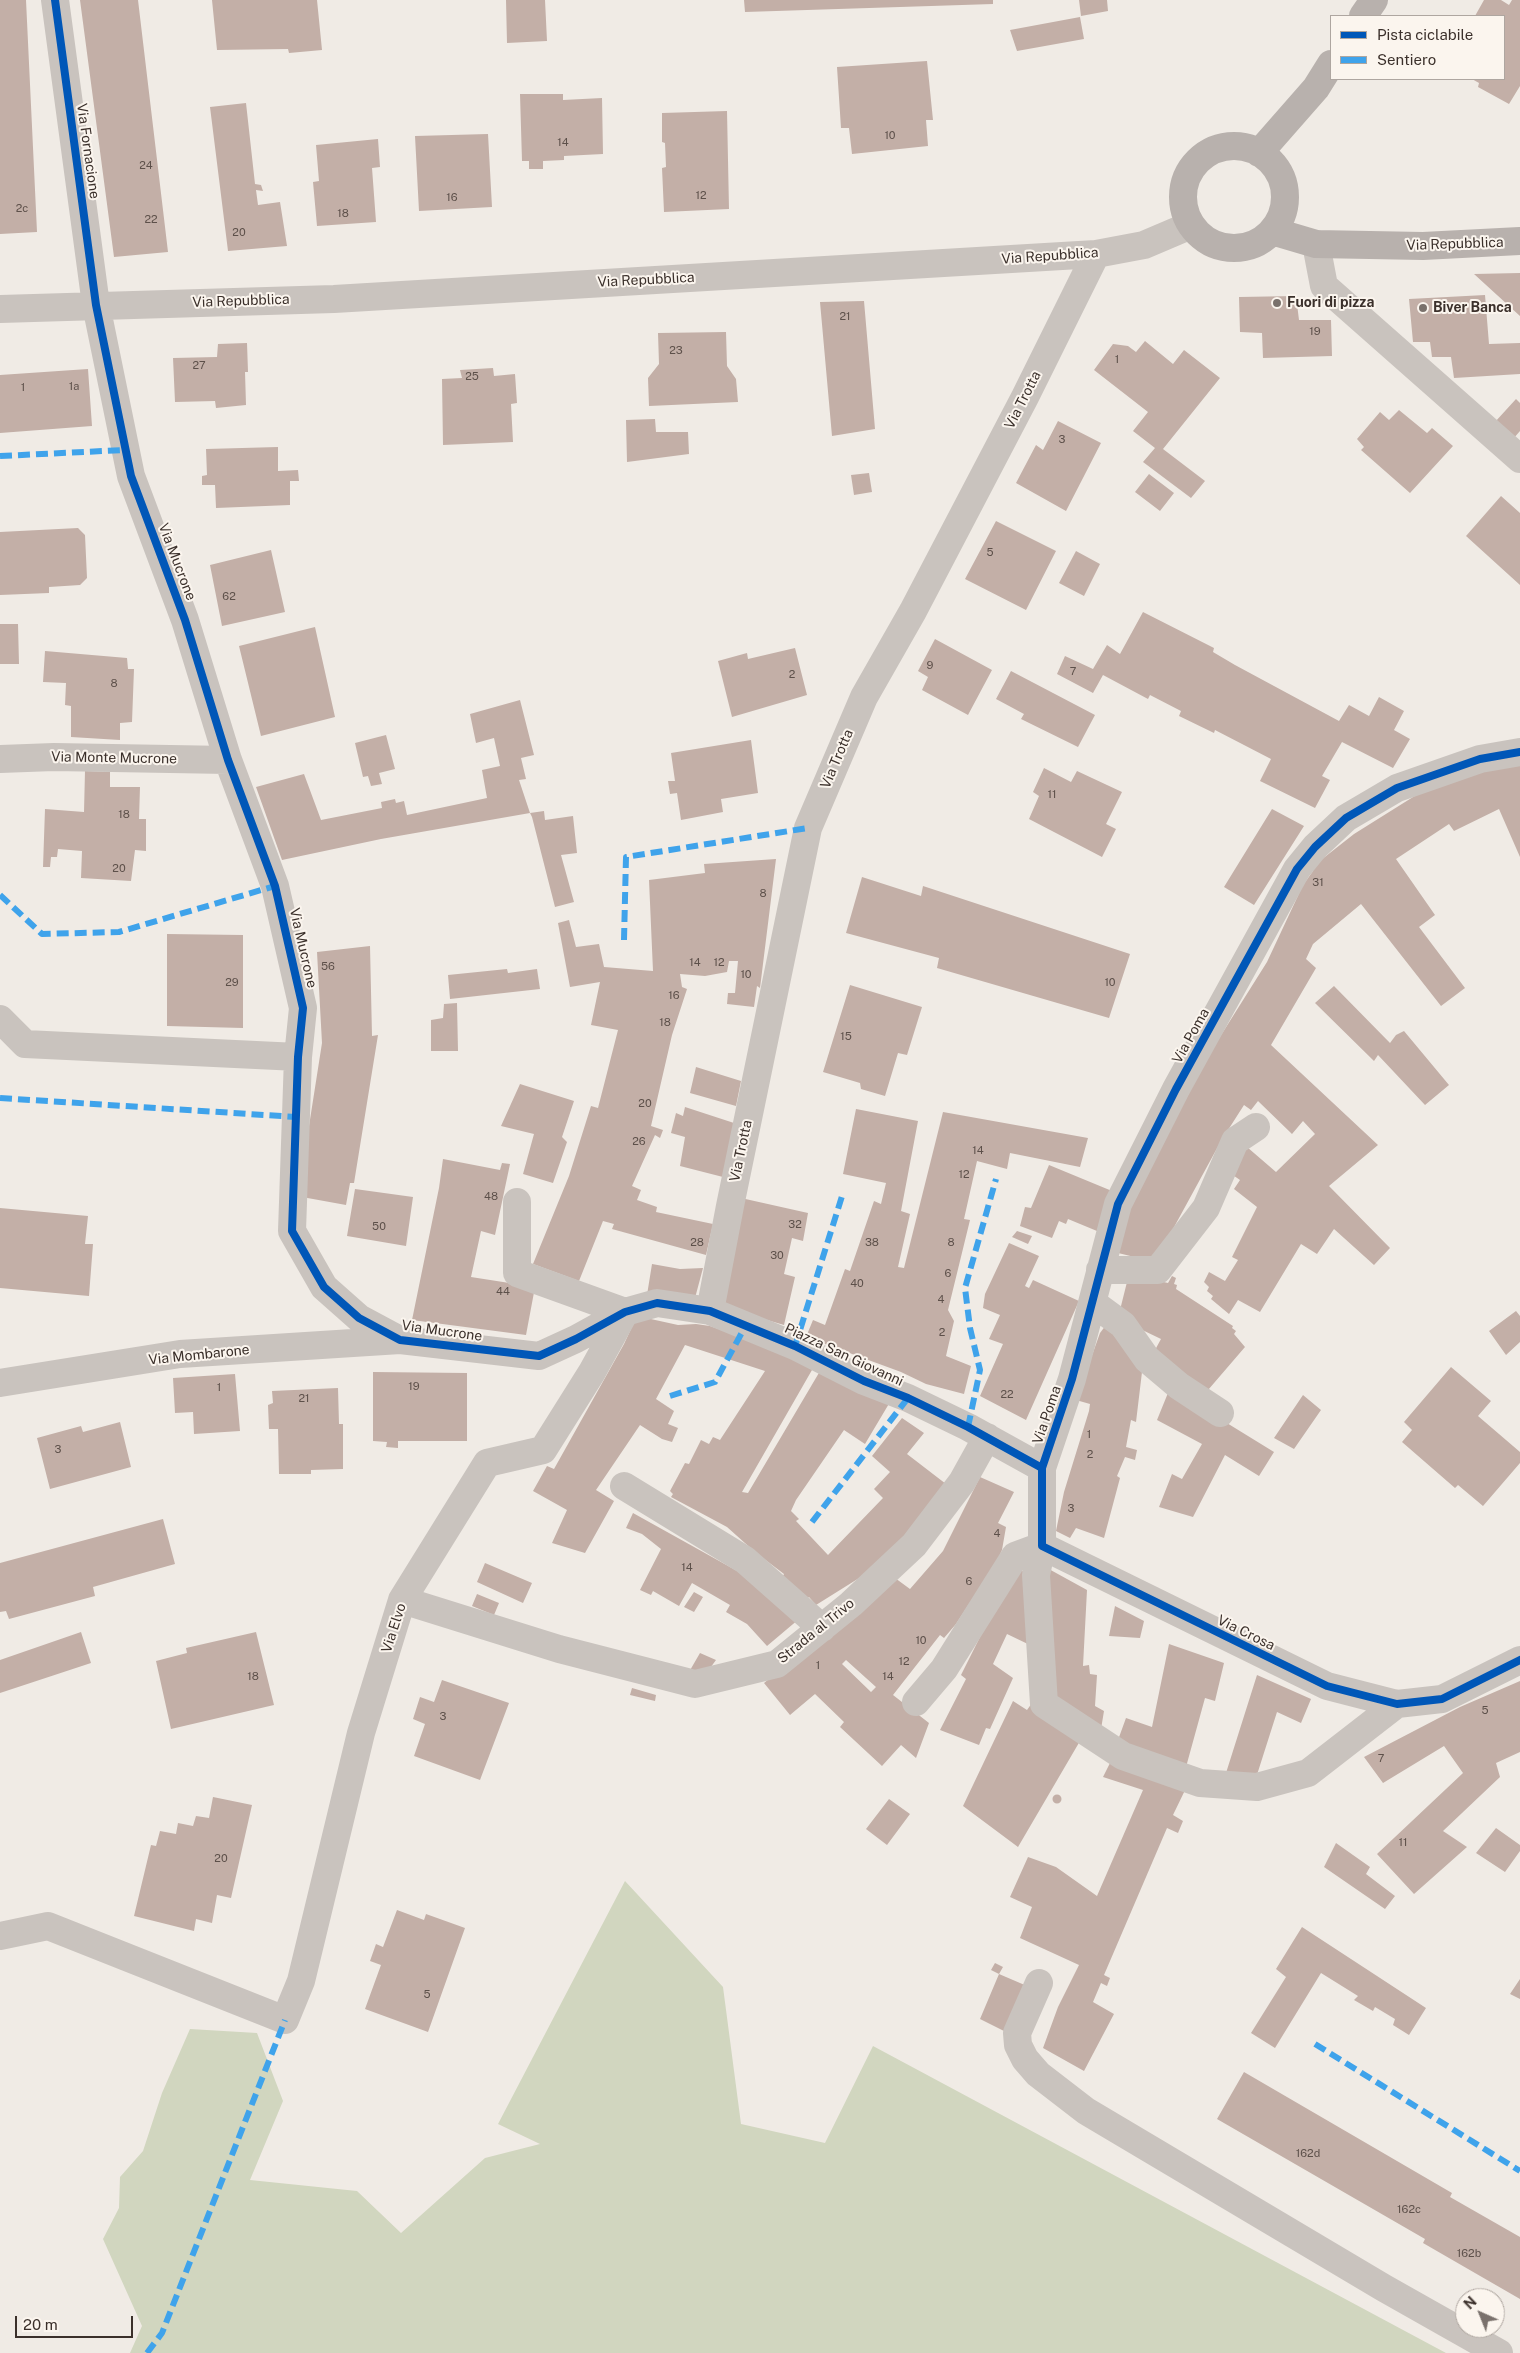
<!DOCTYPE html>
<style>
body{margin:0}
#map{position:relative;width:1520px;height:2353px;overflow:hidden;background:#f0ebe5;font-family:"Public Sans",sans-serif}
canvas{display:block}
.legend{position:absolute;left:1330px;top:15px;width:175px;height:65px;box-sizing:border-box;background:#fbf5ee;border:1px solid #aea6a0;margin:0;padding:6px 9px;list-style:none;font-size:15px;color:#3b302b}
.legend li{display:flex;align-items:center;gap:10px;height:25px}
.legend b{width:25px;border:1px solid #aea6a0}
.north{position:absolute;left:1455px;top:2288px;width:50px;height:50px;box-sizing:border-box;background:#fbf5ee;border:1px solid #aea6a0;border-radius:50%;rotate:316deg;font-size:14px;font-weight:700;line-height:20px;text-align:center;color:#3b302b}
.north::after{content:'';display:block;margin:auto;width:18px;height:22px;background:#7a716c;clip-path:polygon(50% 0,100% 100%,50% 72%,0 100%)}
.scale{position:absolute;left:15px;top:2316px;width:118px;height:22px;box-sizing:border-box;border:2px solid #3b302b;border-top:0;padding-left:6px;font-size:15px;line-height:18px;white-space:nowrap;color:#3b302b;-webkit-text-stroke:4px #fbf5ee;paint-order:stroke}
</style>
<div id="map">
<canvas width="1520" height="2353"></canvas>
<ul class="legend">
<li><b style="height:6px;background:#0057b8"></b>Pista ciclabile</li>
<li><b style="height:6px;background:#3fa3eb"></b>Sentiero</li>
</ul>
<div class="north">N</div>
<div class="scale">20 m</div>
</div>
<script>
const ctx = document.querySelector('canvas').getContext('2d');
ctx.lineJoin = 'round';
function fillPath(path, color) {
  ctx.fillStyle = color;
  ctx.fill(path, 'evenodd');
}
function shape(rows) {
  const path = new Path2D();
  for (const r of rows) {
    if (r.length === 3) {
      path.moveTo(r[0] + r[2], r[1]);
      path.arc(r[0], r[1], r[2], 0, 2 * Math.PI);
      continue;
    }
    path.moveTo(r[0], r[1]);
    for (let i = 2; i < r.length; i += 2) path.lineTo(r[i], r[i + 1]);
  }
  return path;
}
function stroke(path, color, width, dash) {
  ctx.strokeStyle = color;
  ctx.lineWidth = width;
  ctx.lineCap = dash ? 'butt' : 'round';
  ctx.setLineDash(dash || []);
  ctx.stroke(path);
}
function label(font, color, halo, rows, align = 'center') {
  ctx.font = font + ' "Public Sans",sans-serif';
  ctx.lineWidth = 4;
  ctx.setLineDash([]);
  ctx.textBaseline = 'middle';
  ctx.strokeStyle = halo;
  ctx.fillStyle = color;
  for (const [text, x, y, turn = 0] of rows) {
    ctx.save();
    ctx.translate(x, y);
    ctx.rotate((+turn || 0) * Math.PI / 180);
    ctx.textAlign = isNaN(turn) ? turn : align;
    if (halo) ctx.strokeText(text, 0, 0);
    ctx.fillText(text, 0, 0);
    ctx.restore();
  }
}
fillPath(shape([
 [625,1881,723,1987,741,2124,825,2143,873,2046,1446,2353,130,2353,142,2326,103,2239,119,2208,120,2177,143,2151,162,2093,190,2029,257,2033,283,2101,250,2180,357,2191,401,2233,485,2158,540,2144,498,2124]
]), '#d1d6bf');
fillPath(shape([
 [0,0,26,0,37,232,0,234],
 [80,0,138,0,168,252,114,257],
 [212,0,317,0,322,50,289,53,288,49,217,50],
 [506,0,545,0,547,41,507,43],
 [744,0,993,0,993,4,745,12],
 [1079,0,1107,0,1108,11,1081,16],
 [1484,0,1501,0,1509,5,1512,0,1520,0,1520,86,1509,104,1478,87,1479,83,1472,79,1504,79,1504,16,1475,16],
 [1080,17,1084,39,1017,51,1010,30],
 [927,61,933,120,926,120,928,146,852,154,849,128,841,128,837,67],
 [520,94,563,94,563,100,602,98,603,154,564,156,564,160,543,161,543,169,529,169,529,161,522,161],
 [246,103,255,184,261,185,263,191,256,190,258,205,280,202,287,246,228,251,210,107],
 [727,111,729,209,664,212,662,168,666,167,665,143,662,142,662,113],
 [488,134,492,207,419,211,415,136],
 [378,139,380,167,372,168,376,222,317,226,313,182,319,181,316,145],
 [1520,273,1520,316,1474,274],
 [1485,295,1489,344,1520,343,1520,374,1454,378,1451,357,1432,357,1430,342,1413,342,1409,299],
 [1296,296,1299,320,1331,320,1332,356,1263,358,1262,333,1240,332,1239,297],
 [864,301,875,429,832,436,820,302],
 [726,332,727,366,736,379,738,402,649,406,648,378,659,364,658,333],
 [1145,341,1173,364,1184,350,1220,378,1163,449,1205,481,1191,498,1143,462,1155,448,1133,431,1148,412,1094,370,1113,344,1128,346,1136,352],
 [247,343,248,372,245,372,246,405,216,408,215,401,175,402,173,358,217,357,218,344],
 [493,368,494,376,515,374,517,403,511,404,513,442,443,445,442,379,462,378,460,370],
 [88,369,92,426,0,433,0,375],
 [1516,399,1520,403,1520,431,1513,439,1495,422],
 [1399,410,1427,433,1432,428,1453,446,1410,493,1361,450,1364,447,1357,439,1380,412,1389,420],
 [655,419,656,432,688,432,689,454,627,462,626,420],
 [1058,421,1101,443,1066,511,1016,483,1036,445,1043,450],
 [278,447,278,471,298,470,299,481,290,481,290,505,216,508,215,485,202,485,202,476,207,475,206,449],
 [869,473,872,492,854,495,851,475],
 [1149,474,1174,493,1160,511,1135,492],
 [1501,496,1520,513,1520,585,1466,536],
 [996,521,1056,551,1026,610,965,579],
 [78,528,85,535,87,578,80,585,49,587,49,593,0,595,0,532],
 [271,550,285,612,222,626,210,565],
 [1076,551,1100,564,1084,596,1059,583],
 [1143,612,1214,648,1213,652,1235,665,1339,721,1349,705,1369,716,1379,697,1404,711,1394,730,1410,739,1393,768,1342,742,1322,776,1330,780,1315,808,1260,781,1271,759,1215,730,1214,733,1179,716,1181,711,1150,695,1148,699,1103,675,1093,693,1057,674,1065,656,1093,669,1107,645,1120,654],
 [0,624,18,624,19,664,0,664],
 [315,627,335,717,261,736,239,646],
 [935,639,992,670,968,715,922,690,928,677,918,671],
 [795,648,807,695,732,717,718,661,747,653,748,659],
 [45,651,127,658,128,669,134,669,132,722,120,723,120,740,71,737,71,706,65,705,66,683,43,682],
 [1011,671,1095,715,1078,747,1021,719,1024,714,996,699],
 [520,700,534,755,521,758,526,779,519,780,530,813,544,811,545,820,573,816,577,853,561,855,574,902,555,907,532,817,530,813,381,839,282,860,256,787,304,774,321,820,382,808,381,802,395,799,396,803,404,801,407,815,487,798,482,770,500,766,494,738,476,743,470,714],
 [386,735,395,769,379,773,382,784,371,786,368,776,363,777,355,743],
 [751,740,758,793,721,799,723,812,681,820,677,793,670,794,668,781,675,781,671,753],
 [1520,762,1520,857,1499,809,1454,831,1449,824,1396,859,1435,915,1419,927,1465,988,1441,1006,1361,904,1313,944,1306,959,1316,968,1271,1045,1378,1145,1329,1186,1390,1248,1374,1265,1334,1229,1317,1254,1301,1244,1260,1312,1238,1300,1229,1314,1211,1299,1213,1296,1207,1291,1209,1287,1204,1282,1209,1272,1225,1281,1238,1260,1232,1257,1257,1207,1234,1189,1240,1180,1227,1171,1247,1147,1276,1172,1315,1134,1303,1121,1292,1134,1258,1101,1251,1110,1244,1105,1221,1141,1155,1262,1114,1252,1126,1213,1211,1051,1267,962,1303,885,1313,871,1312,867,1354,834,1429,787],
 [1044,768,1071,782,1077,771,1122,792,1106,824,1116,829,1102,857,1029,819,1039,796,1033,792],
 [85,771,110,772,110,787,140,787,139,819,146,819,146,851,135,850,131,881,81,878,82,851,58,849,57,857,51,857,50,867,43,867,45,809,84,812],
 [1272,809,1304,826,1254,905,1224,887],
 [776,859,760,988,757,986,754,1007,727,1004,728,993,735,993,738,961,729,961,727,972,705,976,680,974,682,987,687,989,672,1035,651,1126,663,1130,660,1138,655,1135,632,1186,641,1190,637,1200,657,1207,656,1212,713,1224,706,1255,612,1229,614,1224,603,1221,579,1281,533,1264,569,1176,591,1106,598,1108,618,1030,591,1025,600,982,570,987,558,923,569,920,576,947,599,944,604,967,653,971,649,880,705,873,704,864],
 [862,877,921,896,923,886,1130,954,1109,1018,937,968,939,958,846,933],
 [167,934,243,935,243,1028,167,1026],
 [370,946,372,1036,378,1035,354,1183,350,1183,346,1205,302,1197,309,1126,322,1043,317,952],
 [507,969,508,973,537,969,540,989,450,999,448,975],
 [850,985,922,1007,907,1055,898,1053,885,1096,861,1089,860,1083,823,1072],
 [1334,986,1390,1043,1396,1035,1404,1031,1449,1085,1425,1105,1378,1055,1374,1061,1315,1003],
 [457,1003,458,1051,431,1051,431,1020,443,1018,444,1004],
 [696,1067,741,1081,736,1106,690,1093],
 [520,1084,574,1101,562,1137,567,1142,553,1183,523,1174,534,1134,501,1126],
 [685,1107,734,1123,723,1177,680,1166,685,1137,671,1133,676,1113,683,1116],
 [856,1109,918,1121,901,1211,910,1214,898,1267,904,1268,943,1112,1088,1138,1080,1167,1010,1153,1007,1169,977,1161,964,1219,970,1220,948,1310,954,1321,946,1356,971,1366,964,1394,926,1384,901,1372,806,1337,813,1320,825,1325,845,1269,850,1271,874,1201,881,1204,886,1183,843,1174],
 [443,1159,500,1170,502,1163,510,1164,495,1235,481,1231,471,1277,535,1287,526,1335,412,1320,439,1188],
 [1049,1165,1112,1191,1097,1231,1068,1219,1066,1224,1059,1221,1052,1238,1020,1226,1025,1207,1031,1208],
 [355,1189,413,1197,406,1246,347,1236],
 [741,1198,808,1213,803,1241,792,1238,784,1274,795,1277,784,1325,723,1307],
 [0,1208,88,1216,85,1244,93,1244,89,1296,0,1288],
 [1017,1231,1032,1236,1028,1244,1012,1237],
 [1009,1243,1039,1256,1025,1286,1029,1288,1033,1280,1079,1301,1026,1420,980,1396,1003,1344,989,1339,1000,1315,983,1308,985,1294],
 [652,1264,680,1269,703,1268,695,1298,647,1295],
 [1129,1274,1168,1283,1172,1276,1176,1278,1174,1284,1177,1285,1176,1289,1233,1326,1232,1328,1236,1331,1234,1334,1245,1347,1202,1397,1155,1350,1161,1339,1134,1326,1120,1310],
 [1516,1311,1520,1316,1520,1342,1506,1355,1489,1331],
 [637,1316,678,1325,696,1324,710,1326,816,1363,742,1492,748,1493,823,1366,890,1402,865,1444,844,1430,796,1500,791,1511,799,1519,796,1521,828,1555,883,1498,874,1489,890,1472,872,1456,902,1418,924,1433,907,1454,946,1484,930,1507,880,1565,816,1605,809,1597,806,1599,783,1576,784,1574,755,1552,727,1527,671,1497,673,1494,670,1491,685,1463,689,1464,701,1440,709,1444,713,1437,720,1440,765,1371,685,1345,656,1399,674,1411,668,1424,678,1428,672,1442,662,1439,640,1425,596,1490,614,1501,585,1553,552,1543,567,1510,533,1491,547,1466,554,1469,624,1344],
 [1106,1325,1142,1372,1136,1422,1131,1420,1126,1447,1137,1450,1135,1460,1125,1457,1117,1476,1120,1478,1104,1538,1076,1528,1070,1538,1056,1531,1064,1492,1089,1411,1090,1404,1076,1400,1100,1333],
 [1451,1367,1491,1401,1478,1416,1520,1452,1520,1463,1483,1506,1458,1485,1455,1488,1402,1442,1412,1430,1404,1422],
 [373,1372,467,1373,467,1441,398,1441,398,1448,386,1447,387,1442,373,1441],
 [235,1374,240,1431,194,1434,193,1412,175,1413,173,1378],
 [338,1388,339,1424,343,1424,343,1469,311,1470,311,1474,279,1474,278,1429,269,1429,268,1405,273,1403,272,1391],
 [1170,1388,1274,1452,1259,1476,1225,1455,1193,1517,1159,1507,1172,1474,1182,1479,1202,1444,1157,1420],
 [1303,1395,1321,1410,1294,1449,1274,1438],
 [120,1422,131,1467,50,1489,37,1438,81,1426,83,1432],
 [980,1477,1014,1492,998,1523,1006,1527,1002,1550,997,1561,956,1624,944,1638,940,1635,893,1695,929,1723,916,1758,901,1745,882,1766,840,1727,844,1722,815,1694,790,1715,764,1683,895,1578,910,1589,943,1551],
 [846,1660,876,1687,871,1692,842,1664],
 [633,1513,748,1577,799,1619,767,1646,747,1624,726,1612,730,1605,692,1583,679,1606,653,1591,651,1595,640,1590,661,1549,642,1534,626,1528],
 [163,1519,175,1564,93,1587,95,1596,9,1619,6,1611,0,1612,0,1563],
 [485,1563,532,1583,523,1603,477,1582],
 [1015,1567,1026,1573,1032,1646,1007,1634,993,1664,1013,1678,990,1729,986,1728,979,1745,940,1730,966,1679,961,1675],
 [1047,1568,1087,1590,1083,1666,1089,1665,1090,1674,1097,1675,1095,1706,1104,1711,1101,1729,1051,1696],
 [694,1592,703,1597,694,1612,684,1607],
 [477,1594,499,1603,494,1615,472,1606],
 [1115,1606,1144,1621,1140,1638,1109,1636],
 [81,1632,91,1663,0,1693,0,1660],
 [256,1632,274,1705,171,1729,156,1661,187,1653,186,1648],
 [1169,1644,1224,1663,1215,1701,1205,1698,1186,1767,1118,1740,1126,1718,1152,1727],
 [700,1653,716,1660,708,1671,689,1672],
 [1257,1675,1311,1699,1301,1723,1277,1712,1255,1781,1226,1773],
 [442,1680,509,1703,480,1780,414,1756,425,1724,413,1719,420,1697,434,1702],
 [1520,1681,1520,1752,1496,1763,1500,1777,1443,1831,1467,1847,1414,1894,1377,1854,1463,1773,1444,1746,1383,1783,1364,1757,1460,1707],
 [632,1688,656,1695,655,1701,630,1695],
 [1013,1701,1027,1710,1032,1703,1080,1741,1018,1847,963,1806],
 [1112,1759,1188,1784,1173,1815,1183,1821,1178,1833,1167,1828,1104,1975,1110,1978,1107,1986,1101,1983,1093,2002,1114,2014,1084,2071,1043,2048,1058,2007,1079,1965,1020,1938,1032,1907,1010,1897,1028,1857,1056,1867,1097,1896,1143,1790,1103,1777],
 [1057,1799,4.5],
 [213,1797,252,1805,231,1898,217,1895,212,1923,196,1919,194,1931,134,1916,151,1845,156,1846,160,1831,176,1834,178,1823,193,1826,196,1816,209,1818],
 [889,1799,910,1814,887,1845,866,1829],
 [1496,1828,1520,1845,1520,1851,1505,1872,1476,1853],
 [1336,1843,1370,1867,1366,1874,1395,1896,1385,1909,1324,1867],
 [397,1910,424,1920,426,1914,465,1928,428,2032,365,2009,381,1965,370,1961,376,1944,383,1947],
 [1302,1927,1426,2008,1409,2035,1393,2025,1395,2019,1375,2007,1373,2011,1354,2000,1358,1996,1321,1973,1275,2048,1251,2033,1286,1977,1276,1969],
 [995,1963,1003,1967,999,1974,991,1970],
 [999,1974,1034,1989,1014,2036,980,2019],
 [1520,1979,1520,1999,1510,1994],
 [1244,2072,1452,2193,1450,2197,1520,2237,1520,2299,1423,2243,1425,2239,1217,2119]
]), '#c3afa7');
stroke(shape([
 [55,0,96,305,131,476,185,620,228,760,275,886,303,1008,298,1057,292,1231,324,1287,359,1318,400,1340,539,1356,576,1339,625,1312,657,1303,710,1311,795,1346,864,1381,908,1398,968,1427,1042,1468],
 [1316,244,1324,286,1520,459],
 [0,309,334,299,1096,254,1144,245,1191,225],
 [1520,752,1480,759,1397,788,1346,818,1315,847,1297,869,1176,1089,1118,1204,1072,1379,1042,1468,1042,1546,1327,1686,1397,1704,1442,1699,1520,1660],
 [0,759,54,757,228,760],
 [0,1019,25,1044,298,1057],
 [517,1202,517,1273,625,1312],
 [1100,1270,1158,1270,1206,1208,1235,1141,1256,1127],
 [1093,1303,1123,1325,1147,1359,1179,1386,1220,1413],
 [710,1311,730,1206,808,828,864,697,913,611,1025,397,1096,254],
 [0,1383,180,1354,400,1340],
 [624,1486,745,1560,822,1628],
 [1042,1546,1036,1575,1044,1704,1123,1756,1200,1783,1257,1787,1308,1773,1397,1704],
 [402,1600,559,1649,695,1684,777,1664,851,1604,914,1545,962,1482,987,1437],
 [916,1702,944,1669,1015,1556,1042,1546],
 [0,1936,48,1926,285,2020,301,1981,361,1733,402,1600,487,1463,543,1450,592,1372,625,1312],
 [1039,1983,1017,2033,1018,2045,1025,2059,1038,2074,1086,2111,1384,2288,1499,2353]
]), '#c9c3be', 28);
stroke(shape([
 [1363,16,1374,0],
 [1234,197,51],
 [1259,153,1316,88,1331,64],
 [1272,231,1316,244,1423,246,1520,241]
]), '#b8b1ad', 28);
stroke(shape([
 [0,456,125,450],
 [0,895,42,934,119,932,275,886],
 [624,940,626,857,808,828],
 [0,1098,296,1117],
 [795,1346,843,1193],
 [670,1396,715,1382,746,1325],
 [968,1427,980,1370,970,1328,965,1288,996,1179],
 [812,1522,908,1398],
 [1315,2044,1520,2171],
 [147,2353,162,2333,285,2020]
]), '#3fa3eb', 6, [12, 6]);
stroke(shape([
 [55,0,96,305,131,476,185,620,228,760,275,886,303,1008,298,1057,292,1231,324,1287,359,1318,400,1340,539,1356,576,1339,625,1312,657,1303,710,1311,795,1346,864,1381,908,1398,968,1427,1042,1468],
 [1520,752,1480,759,1397,788,1346,818,1315,847,1297,869,1176,1089,1118,1204,1072,1379,1042,1468,1042,1546,1327,1686,1397,1704,1442,1699,1520,1660]
]), '#0057b8', 8);
for (const [x, y, r, color] of [
 [1277,303,5,"#7a716c"],
 [1423,308,5,"#7a716c"]
]) {
  const dot = new Path2D();
  dot.arc(x, y, r, 0, 2 * Math.PI);
  ctx.fillStyle = color;
  ctx.fill(dot);
  stroke(dot, '#fbf5ee', 2);
}
label('11px', '#5d504a', null, [
 ["10",890,136],
 ["14",563,143],
 ["24",146,166],
 ["12",701,196],
 ["16",452,198],
 ["2c",22,209],
 ["18",343,214],
 ["22",151,220],
 ["20",239,233],
 ["21",845,317],
 ["19",1315,332],
 ["23",676,351],
 ["1",1117,360],
 ["27",199,366],
 ["25",472,377],
 ["1a",74,387],
 ["1",23,388],
 ["3",1062,440],
 ["5",990,553],
 ["62",229,597],
 ["9",930,666],
 ["7",1073,672],
 ["2",792,675],
 ["8",114,684],
 ["11",1052,795],
 ["18",124,815],
 ["20",119,869],
 ["31",1318,883],
 ["8",763,894],
 ["14",695,963],
 ["12",719,963],
 ["56",328,967],
 ["10",746,975],
 ["29",232,983],
 ["10",1110,983],
 ["16",674,996],
 ["18",665,1023],
 ["15",846,1037],
 ["20",645,1104],
 ["26",639,1142],
 ["14",978,1151],
 ["12",964,1175],
 ["48",491,1197],
 ["32",795,1225],
 ["50",379,1227],
 ["28",697,1243],
 ["38",872,1243],
 ["8",951,1243],
 ["30",777,1256],
 ["6",948,1274],
 ["40",857,1284],
 ["44",503,1292],
 ["4",941,1300],
 ["2",942,1333],
 ["19",414,1387],
 ["1",219,1388],
 ["22",1007,1395],
 ["21",304,1399],
 ["1",1089,1435],
 ["3",58,1450],
 ["2",1090,1455],
 ["3",1071,1509],
 ["4",997,1534],
 ["14",687,1568],
 ["6",969,1582],
 ["10",921,1641],
 ["12",904,1662],
 ["1",818,1666],
 ["18",253,1677],
 ["14",888,1677],
 ["5",1485,1711],
 ["3",443,1717],
 ["7",1381,1759],
 ["11",1403,1843],
 ["20",221,1859],
 ["5",427,1995],
 ["162d",1308,2154],
 ["162c",1409,2210],
 ["162b",1469,2254]
]);
label('14px', '#3b302b', '#fbf5ee', [
 ["Via Fornacione",88,151,82],
 ["Via Repubblica",1455,244,-2],
 ["Via Repubblica",1050,256,-4],
 ["Via Repubblica",646,280,-3],
 ["Via Repubblica",241,301,-2],
 ["Via Trotta",1023,400,-63],
 ["Via Mucrone",177,562,69],
 ["Via Monte Mucrone",114,758,1],
 ["Via Trotta",837,759,-67],
 ["Via Mucrone",303,948,77],
 ["Via Poma",1191,1036,-61],
 ["Via Trotta",741,1151,-78],
 ["Via Mucrone",442,1331,8],
 ["Via Mombarone",199,1355,-6],
 ["Piazza San Giovanni",844,1355,25],
 ["Via Poma",1047,1415,-71],
 ["Via Elvo",394,1628,-72],
 ["Strada al Trivo",816,1631,-39],
 ["Via Crosa",1246,1633,26]
]);
label('bold 14px', '#3b302b', '#fbf5ee', [
 ["Fuori di pizza",1287,303],
 ["Biver Banca",1433,308]
], 'left');
</script>
